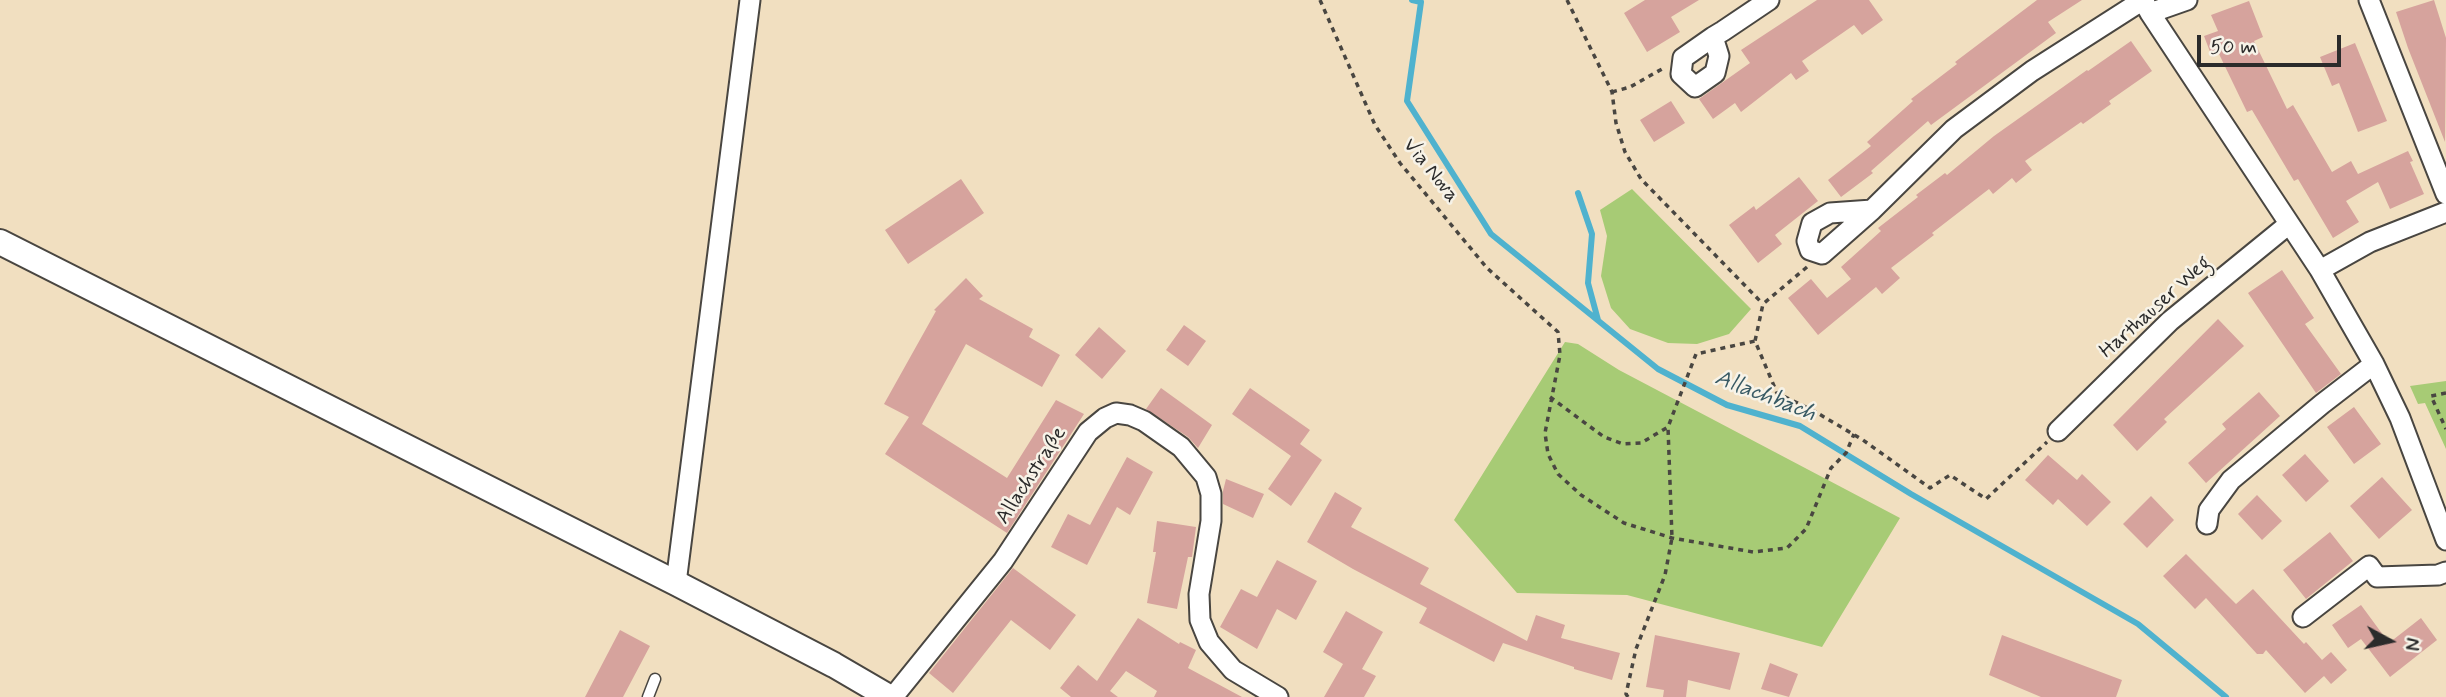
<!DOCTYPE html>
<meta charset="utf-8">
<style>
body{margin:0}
#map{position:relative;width:2446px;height:697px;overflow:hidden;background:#f1dfc0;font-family:Mynerve,sans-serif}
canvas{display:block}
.north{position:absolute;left:2355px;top:606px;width:70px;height:70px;-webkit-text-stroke:5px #f7f3e8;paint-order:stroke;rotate:98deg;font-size:19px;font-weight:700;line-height:28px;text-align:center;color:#2b2b2b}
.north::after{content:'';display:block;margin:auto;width:24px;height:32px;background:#2b2b2b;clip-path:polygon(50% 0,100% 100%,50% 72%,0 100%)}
.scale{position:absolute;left:2197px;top:35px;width:144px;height:32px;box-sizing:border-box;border:4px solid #2b2b2b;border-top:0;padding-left:9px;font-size:21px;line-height:24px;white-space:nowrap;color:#2b2b2b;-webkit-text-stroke:5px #f7f3e8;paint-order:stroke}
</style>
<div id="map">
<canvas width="2446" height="697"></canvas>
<div class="north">N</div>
<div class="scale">50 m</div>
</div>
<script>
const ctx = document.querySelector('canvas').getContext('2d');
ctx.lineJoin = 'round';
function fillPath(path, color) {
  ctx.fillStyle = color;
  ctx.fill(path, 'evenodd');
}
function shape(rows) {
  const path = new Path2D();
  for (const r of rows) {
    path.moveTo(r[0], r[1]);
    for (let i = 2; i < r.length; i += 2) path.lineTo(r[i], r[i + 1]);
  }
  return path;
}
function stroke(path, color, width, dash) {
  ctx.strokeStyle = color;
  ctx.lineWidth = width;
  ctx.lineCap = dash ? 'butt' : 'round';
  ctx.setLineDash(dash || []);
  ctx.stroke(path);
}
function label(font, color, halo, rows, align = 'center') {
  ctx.font = font + ' Mynerve,sans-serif';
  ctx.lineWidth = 5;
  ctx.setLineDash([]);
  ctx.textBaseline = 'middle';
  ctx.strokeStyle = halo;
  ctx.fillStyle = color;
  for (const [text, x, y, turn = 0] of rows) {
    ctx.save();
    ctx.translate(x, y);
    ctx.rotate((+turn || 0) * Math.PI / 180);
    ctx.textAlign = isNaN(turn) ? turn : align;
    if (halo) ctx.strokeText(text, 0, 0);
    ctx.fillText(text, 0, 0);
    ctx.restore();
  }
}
fillPath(shape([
 [1632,189,1751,309,1729,334,1697,344,1668,343,1630,329,1611,308,1601,276,1607,236,1600,210],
 [1565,342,1578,344,1619,370,1900,518,1822,647,1627,595,1517,593,1454,520],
 [2446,381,2446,449,2425,403,2418,404,2410,386]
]), '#a7cb75');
stroke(shape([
 [1412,0,1421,2,1407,101,1491,234,1658,369,1727,405,1800,426,1911,494,2138,624,2226,697],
 [1578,193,1592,234,1588,283,1598,320]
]), '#4fb2ce', 6);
fillPath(shape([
 [1645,0,1699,0,1671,17,1680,32,1647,52,1624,13],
 [1817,0,1869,0,1883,20,1862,35,1854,25,1802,61,1809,71,1796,80,1791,73,1741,112,1735,103,1713,119,1699,99,1750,63,1741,50],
 [2037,0,2082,0,2048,22,2056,33,1931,125,1928,121,1871,171,1873,173,1841,197,1828,180,1871,146,1867,142,1913,101,1911,99,1957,64,1955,62],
 [2434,0,2446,38,2445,142,2408,48,2396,12],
 [2249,1,2263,37,2254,41,2287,109,2293,105,2332,172,2351,161,2358,174,2408,151,2413,161,2410,162,2424,194,2390,209,2378,182,2346,201,2359,222,2333,238,2298,179,2294,181,2252,110,2247,112,2219,54,2212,57,2204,36,2218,31,2211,15],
 [2131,41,2152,71,2109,101,2111,104,2083,124,2081,122,2025,161,2032,170,2016,183,2012,178,1993,194,1989,189,1932,233,1934,235,1891,268,1900,278,1882,294,1876,287,1818,335,1788,298,1811,279,1827,298,1851,279,1841,267,1881,231,1878,228,1918,197,1916,195,1945,173,1947,175,1994,136,2087,70,2088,71],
 [2355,43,2387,121,2358,132,2339,83,2332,86,2320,57],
 [1671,101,1685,123,1654,142,1640,120],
 [1799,177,1818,201,1775,235,1782,244,1758,263,1729,225,1754,206,1756,210],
 [961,179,984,213,908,264,885,230],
 [2282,270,2314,318,2305,324,2341,374,2316,393,2248,293],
 [966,278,983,296,979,299,1033,329,1029,337,1060,355,1042,387,966,344,922,424,1007,478,1056,400,1084,414,1007,533,885,454,909,417,884,404,936,311,934,310],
 [2218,319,2244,346,2164,419,2167,422,2137,451,2113,425],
 [1184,325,1206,341,1188,366,1166,350],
 [1099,327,1126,351,1102,379,1075,355],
 [1161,388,1212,425,1198,448,1188,437,1146,409],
 [1250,388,1310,430,1300,444,1322,460,1291,506,1268,489,1291,456,1232,414],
 [2259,392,2280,416,2206,483,2188,463,2226,429,2222,424],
 [2354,407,2381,444,2354,464,2327,427],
 [2305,454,2329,481,2306,502,2282,475],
 [2048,455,2077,480,2082,474,2111,502,2087,526,2058,499,2053,505,2025,480],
 [1127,457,1153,472,1130,515,1117,507,1087,565,1051,547,1068,514,1090,525],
 [2382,477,2412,510,2379,539,2350,506],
 [1226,479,1264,494,1253,518,1223,504,1223,491],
 [1335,492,1362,508,1351,527,1429,568,1420,584,1527,641,1536,615,1565,625,1561,638,1620,653,1612,680,1574,669,1574,667,1503,643,1494,662,1419,623,1427,608,1353,569,1307,542],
 [2257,495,2282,521,2262,540,2238,514],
 [2151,496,2174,520,2147,548,2123,524],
 [1157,521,1196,527,1192,557,1188,557,1177,609,1147,603,1156,552,1153,552],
 [2330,532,2353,561,2306,599,2283,570],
 [2186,554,2236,604,2253,589,2304,644,2306,642,2322,660,2331,652,2347,670,2331,684,2324,676,2305,693,2266,650,2263,654,2257,654,2206,598,2195,609,2163,576],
 [1277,560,1317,581,1296,620,1277,609,1257,649,1220,627,1241,589,1257,597],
 [1013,568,1076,615,1050,650,1011,620,953,693,929,673],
 [2361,605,2389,643,2421,618,2437,640,2390,677,2361,639,2348,648,2332,625],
 [1346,611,1383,632,1362,669,1376,676,1364,697,1324,697,1343,664,1323,652],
 [1138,618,1179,644,1180,642,1196,650,1188,668,1242,697,1154,697,1157,691,1126,671,1110,691,1118,697,1071,697,1060,688,1078,665,1097,681],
 [620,630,650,646,623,697,585,697],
 [1655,635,1740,653,1730,690,1688,680,1686,697,1663,697,1664,690,1646,687],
 [2002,635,2122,680,2116,697,2041,697,1989,675],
 [1770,663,1798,674,1789,697,1761,689]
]), '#d6a39d');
const service = shape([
 [648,697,655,679]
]);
const minor = shape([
 [2143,0,2150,13,2320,270,2374,364,2400,418,2446,540],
 [2369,0,2446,194],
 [2150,13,2187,0],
 [1713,37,1719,56,1715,73,1695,87,1681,74,1683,58,1713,37,1723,31,1769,0],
 [1872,210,1830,213,1812,223,1807,241,1810,250,1822,254,1872,210,1954,129,2032,71,2143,0],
 [2320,270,2370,242,2446,212],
 [2058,431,2170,321,2289,224],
 [2207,524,2209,510,2231,480,2322,404,2374,364],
 [676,583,750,0],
 [2303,617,2369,566,2377,577,2438,575,2446,572],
 [893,697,1003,561,1088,432,1105,418,1116,413,1130,415,1144,421,1181,447,1206,477,1211,494,1211,521,1199,594,1200,620,1209,642,1233,670,1278,697]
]);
const tertiary = shape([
 [0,242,676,583,834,665,889,697]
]);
stroke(service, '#494641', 13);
stroke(minor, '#494641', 23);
stroke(tertiary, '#494641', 28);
stroke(shape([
 [1320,0,1375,125,1400,163,1487,268,1558,332,1560,355,1545,433,1548,454,1558,474,1581,495,1624,523,1672,538,1753,552,1787,548,1806,529,1831,468,1846,453,1854,434],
 [1567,0,1612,92,1616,123,1625,152,1641,179,1763,304],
 [1612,92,1630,87,1662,69],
 [1807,267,1763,304,1755,341,1777,393,1814,411,1863,440,1930,488,1950,475,1986,499,2047,442],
 [2446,393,2431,396,2446,429],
 [1550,397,1604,437,1623,444,1641,443,1668,427,1696,354,1755,341],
 [1628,697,1626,694,1636,649,1665,575,1672,538,1668,427]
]), '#494641', 3.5, [5, 5]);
stroke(service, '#fff', 10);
stroke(minor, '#fff', 19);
stroke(tertiary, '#fff', 24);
label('21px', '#2b2b2b', '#f7f3e8', [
 ["Via Nova",1430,171,51],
 ["Harthauser Weg",2156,308,-42],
 ["Allachstraße",1032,476,-57]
]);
label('italic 23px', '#385a64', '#f7f3e8', [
 ["Allachbach",1765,397,21]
]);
</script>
